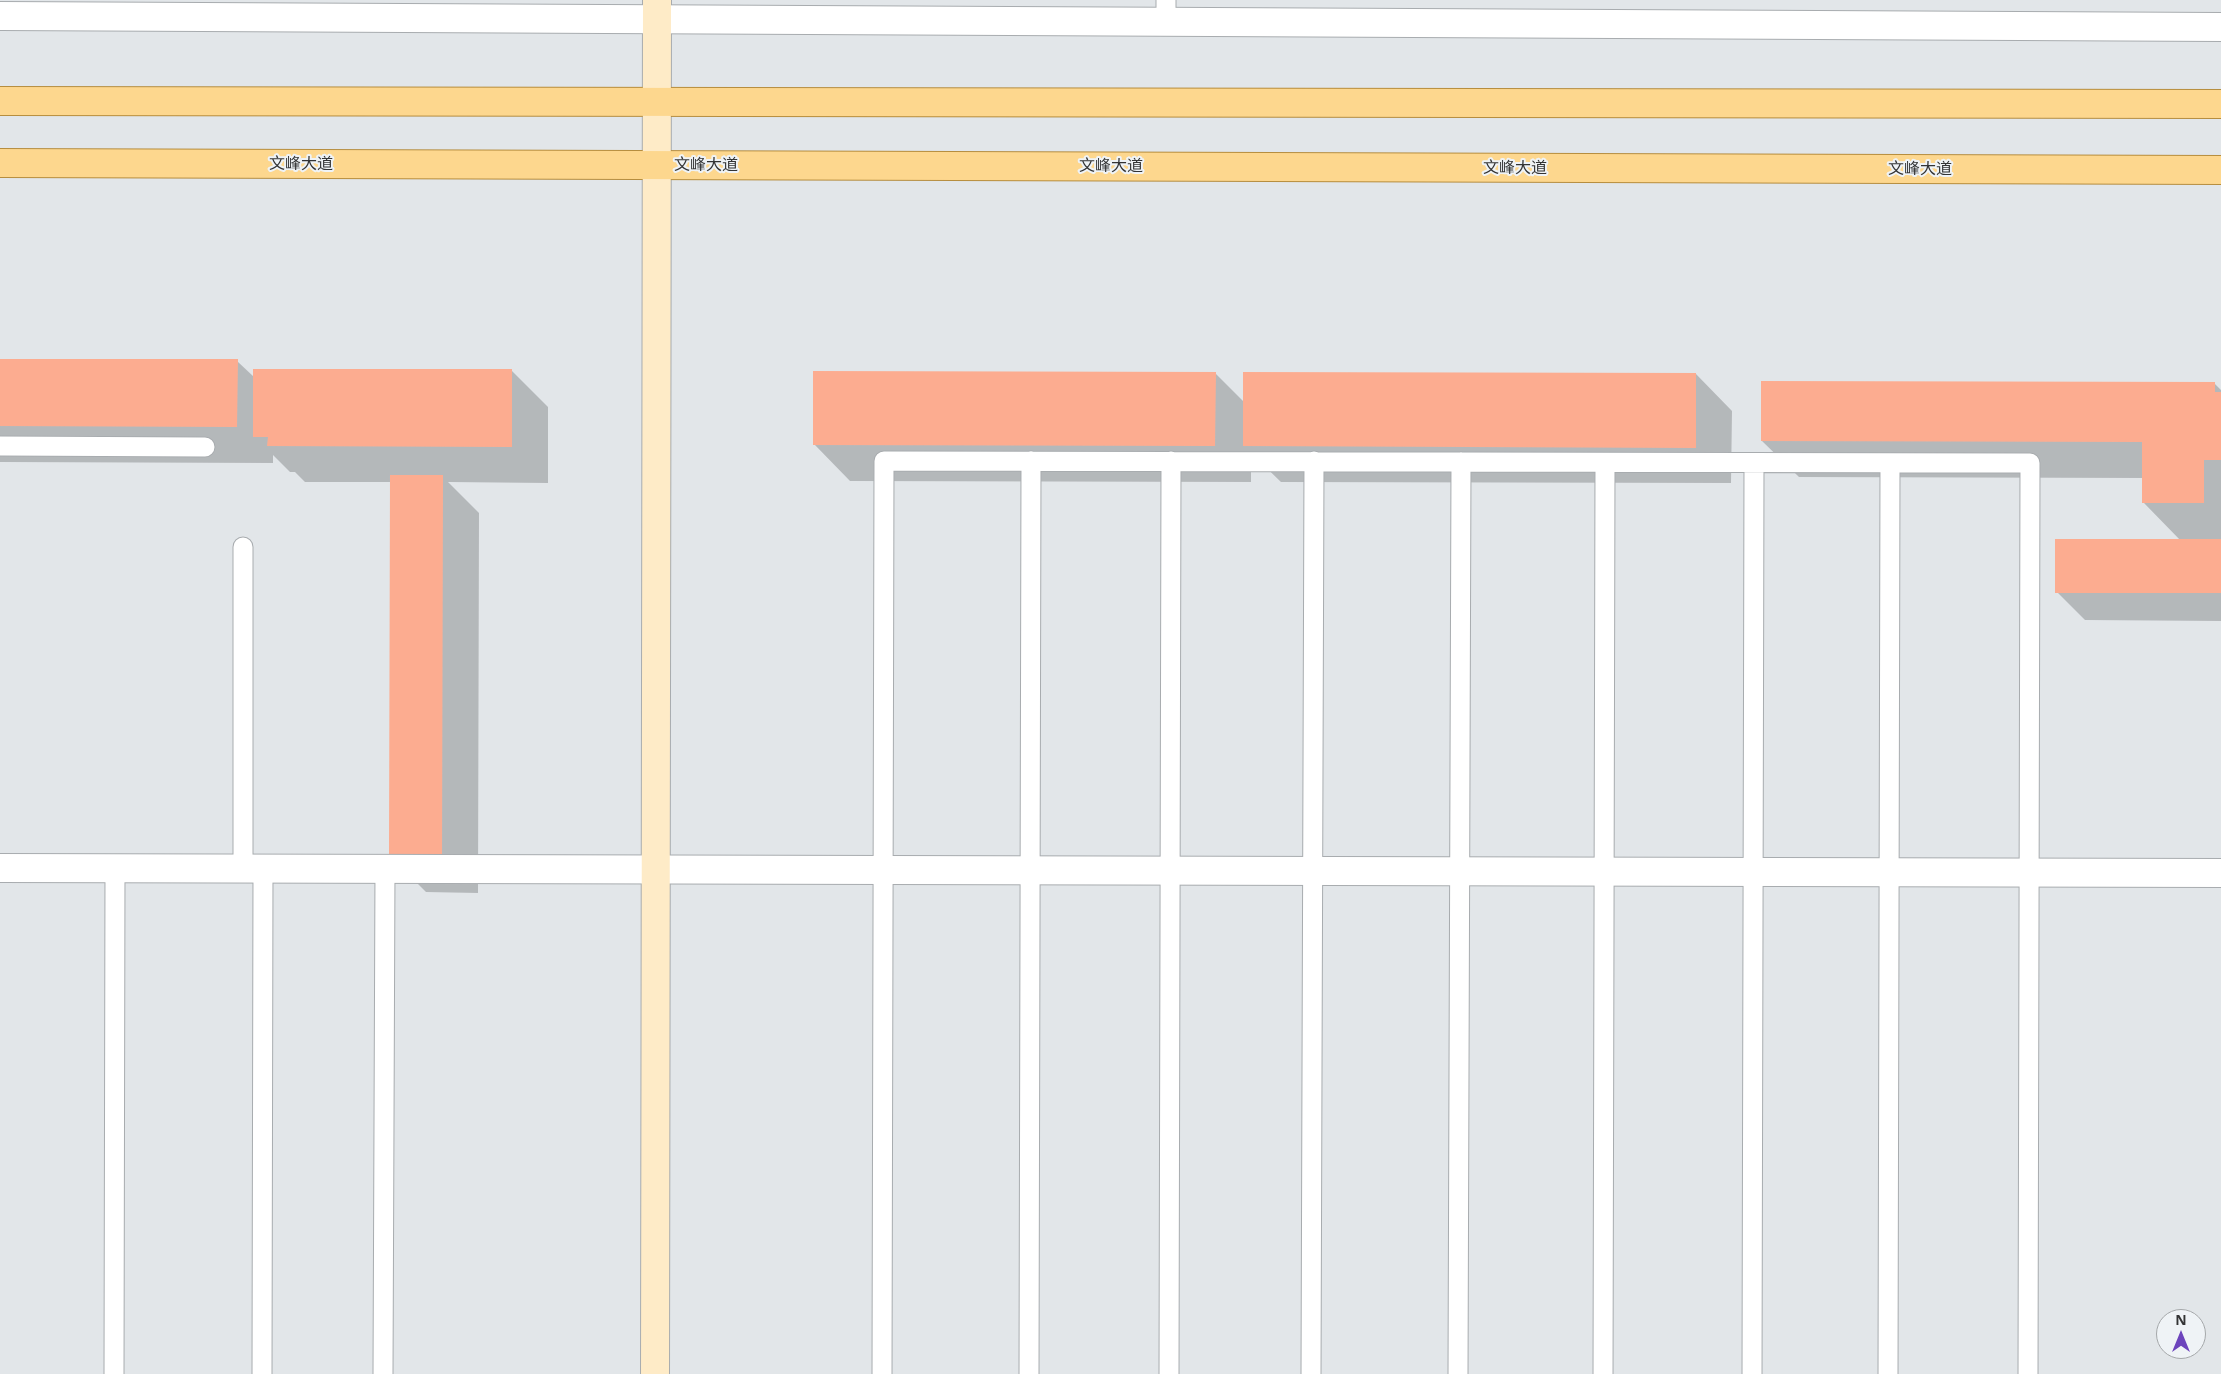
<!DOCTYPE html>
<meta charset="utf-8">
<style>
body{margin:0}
#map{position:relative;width:2221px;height:1374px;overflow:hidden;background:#e2e6e9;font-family:"Open Sans",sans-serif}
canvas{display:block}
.north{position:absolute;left:2156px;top:1309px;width:50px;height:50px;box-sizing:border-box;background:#eff3f6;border:1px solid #a4a7a9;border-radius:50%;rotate:0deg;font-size:14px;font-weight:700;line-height:20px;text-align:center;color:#333435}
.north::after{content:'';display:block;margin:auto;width:18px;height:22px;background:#6c44bc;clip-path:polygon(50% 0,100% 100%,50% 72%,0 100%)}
</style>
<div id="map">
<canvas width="2221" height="1374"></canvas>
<div class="north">N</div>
</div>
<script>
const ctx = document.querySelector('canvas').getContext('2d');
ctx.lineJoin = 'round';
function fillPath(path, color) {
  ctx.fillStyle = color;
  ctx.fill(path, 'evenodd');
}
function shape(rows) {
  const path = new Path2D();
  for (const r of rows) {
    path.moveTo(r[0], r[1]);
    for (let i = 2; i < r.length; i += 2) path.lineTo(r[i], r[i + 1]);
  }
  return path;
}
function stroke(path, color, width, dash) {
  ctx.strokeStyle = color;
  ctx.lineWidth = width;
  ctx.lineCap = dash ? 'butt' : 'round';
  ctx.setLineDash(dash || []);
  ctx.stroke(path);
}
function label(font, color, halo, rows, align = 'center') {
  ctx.font = font + ' "Open Sans","Noto Sans SC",sans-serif';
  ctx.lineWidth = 4;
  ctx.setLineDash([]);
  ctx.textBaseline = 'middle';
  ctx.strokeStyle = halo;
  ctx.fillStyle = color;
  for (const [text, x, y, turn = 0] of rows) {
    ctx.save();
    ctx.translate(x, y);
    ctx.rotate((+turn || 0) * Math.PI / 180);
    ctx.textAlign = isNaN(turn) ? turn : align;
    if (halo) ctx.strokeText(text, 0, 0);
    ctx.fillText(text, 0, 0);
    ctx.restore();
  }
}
fillPath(shape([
 [0,360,237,361,254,377,512,371,548,407,548,483,448,482,479,513,478,893,426,892,390,856,391,482,305,482,295,472,290,472,273,455,273,463,0,462],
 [1215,373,1244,402,1696,374,1732,411,1731,483,1281,482,1251,453,1251,482,850,481,814,444],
 [2214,383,2221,390,2221,621,2085,620,2057,592,2181,541,2144,503,2144,478,1799,477,1762,441]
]), '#0003');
fillPath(shape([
 [0,359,238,359,237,427,0,426],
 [253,369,512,369,512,447,267,446,268,437,253,437],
 [813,371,1216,372,1215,446,813,445],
 [1243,372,1696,373,1696,448,1243,446],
 [1761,381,2215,382,2215,392,2221,392,2221,460,2204,460,2204,503,2142,503,2142,442,1761,441],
 [390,475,443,475,442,857,389,856],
 [2055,539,2221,539,2221,593,2055,593]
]), '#fcac90');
const lane = shape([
 [1166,0,1166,23],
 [0,446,205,447],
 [243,868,243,547],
 [114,1374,115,868],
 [262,1374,263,868],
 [383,1374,385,868],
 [882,1374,884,461,2030,463,2028,1374],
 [1029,1374,1031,461],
 [1169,1374,1171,461],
 [1311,1374,1314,461],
 [1458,1374,1461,462],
 [1603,1374,1605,463],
 [1752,1374,1754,463],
 [1888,1374,1890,463]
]);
const street = shape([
 [0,16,2221,27],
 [0,868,2221,873]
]);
const secondary = shape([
 [655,1374,657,0]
]);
const primary = shape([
 [0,101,2221,104],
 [0,163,2221,170]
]);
stroke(lane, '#a8acaf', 21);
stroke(street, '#a8acaf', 30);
stroke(secondary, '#a8acaf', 30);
stroke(primary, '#b68d3e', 30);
stroke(lane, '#fff', 19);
stroke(street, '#fff', 28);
stroke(secondary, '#feebc7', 28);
stroke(primary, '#fdd78e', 28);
label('16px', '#333435', '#eff3f6', [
 ["文峰大道",301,164],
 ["文峰大道",706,165],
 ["文峰大道",1111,166],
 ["文峰大道",1515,168],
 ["文峰大道",1920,169]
]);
</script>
